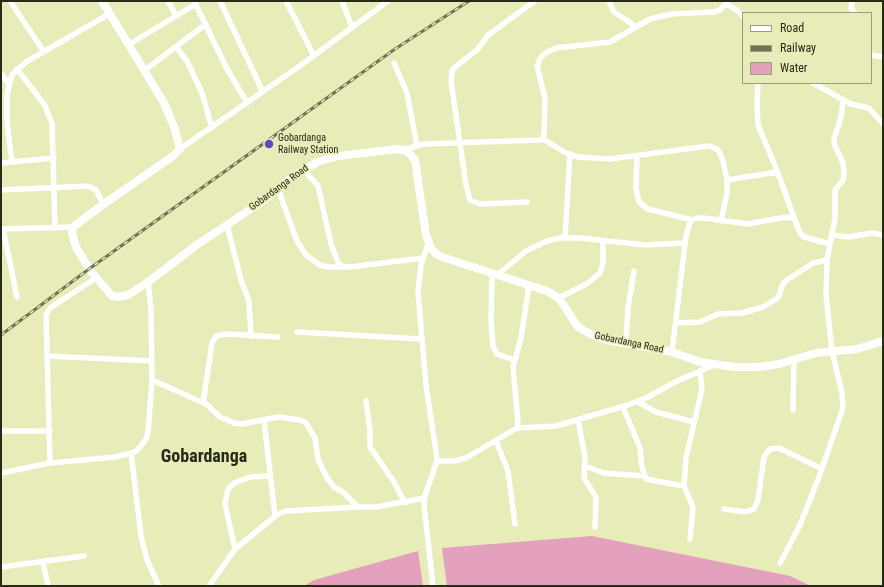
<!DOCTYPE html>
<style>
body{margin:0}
#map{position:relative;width:884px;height:587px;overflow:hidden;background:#e7ecb9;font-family:"Roboto Condensed",sans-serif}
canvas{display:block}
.frame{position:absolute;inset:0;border:2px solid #282916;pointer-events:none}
.legend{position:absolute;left:742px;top:12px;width:130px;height:72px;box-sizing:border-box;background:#e7ecb9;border:1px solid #9b9e78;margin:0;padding:5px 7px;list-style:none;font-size:12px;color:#282916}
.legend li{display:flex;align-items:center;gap:8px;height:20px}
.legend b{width:20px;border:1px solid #9b9e78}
</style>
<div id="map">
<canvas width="884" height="587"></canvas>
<div class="frame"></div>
<ul class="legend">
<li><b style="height:5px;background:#fff"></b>Road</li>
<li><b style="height:5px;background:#707353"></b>Railway</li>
<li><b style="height:11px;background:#e4a1bd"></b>Water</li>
</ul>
</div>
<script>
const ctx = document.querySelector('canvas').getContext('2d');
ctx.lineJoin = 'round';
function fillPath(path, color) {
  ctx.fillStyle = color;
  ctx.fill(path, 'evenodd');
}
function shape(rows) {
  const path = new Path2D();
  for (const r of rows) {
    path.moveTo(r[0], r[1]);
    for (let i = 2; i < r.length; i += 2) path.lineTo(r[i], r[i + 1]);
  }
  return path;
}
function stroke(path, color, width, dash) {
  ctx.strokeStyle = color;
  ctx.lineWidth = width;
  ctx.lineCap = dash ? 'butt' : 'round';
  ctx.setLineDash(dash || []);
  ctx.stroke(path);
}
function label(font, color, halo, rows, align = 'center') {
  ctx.font = font + ' "Roboto Condensed",sans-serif';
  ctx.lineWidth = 3;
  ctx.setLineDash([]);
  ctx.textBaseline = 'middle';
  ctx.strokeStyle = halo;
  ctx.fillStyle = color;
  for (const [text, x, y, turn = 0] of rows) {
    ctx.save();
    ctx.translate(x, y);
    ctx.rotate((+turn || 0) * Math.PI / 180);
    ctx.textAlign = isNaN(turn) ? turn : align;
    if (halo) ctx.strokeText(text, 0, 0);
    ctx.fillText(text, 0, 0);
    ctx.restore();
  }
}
fillPath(shape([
 [592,536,790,576,811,586,447,586,442,548],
 [418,551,423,586,304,586,314,580]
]), '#e4a1bd');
stroke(shape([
 [10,1,44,52],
 [168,1,176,16],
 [194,1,226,67,247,103],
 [220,1,263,92],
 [286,1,314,56],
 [342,1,352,27],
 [609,1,614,12,635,26],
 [852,1,851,8,855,13],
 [726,4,737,10,743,17],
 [128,45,196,4],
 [176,47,187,61,195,78,202,93,212,128],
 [871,55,883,57],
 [394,63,407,93,417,146],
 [17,69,44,104,52,123,55,228],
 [145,70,206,24],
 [1,74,8,83],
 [758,83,757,105,758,125,776,168,795,220],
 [813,83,851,104,869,108,883,124],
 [543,139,564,152,578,157,610,159,709,146,715,148,719,151,723,161,727,180,727,193,721,221],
 [180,149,301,65,388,1],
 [403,150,424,144,541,140,544,135,545,98,537,66,541,57,547,52,556,48,610,42,650,19,671,14,714,12,720,10,728,1],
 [637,156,636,188,639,202,648,209,692,220],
 [12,162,7,122,7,94,12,75,26,62,109,14],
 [1,163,54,158],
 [304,170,318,186,331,244,338,262,342,266,350,267,423,258],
 [727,180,777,172],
 [278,189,297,241,306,255,320,265,328,267,346,267],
 [1,190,88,186,96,190,103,204],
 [527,202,480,204,470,200,466,185,451,81,452,71,455,67,477,50,488,35,535,1],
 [227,225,241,280,249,301,251,336],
 [1,229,73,227],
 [3,229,17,297],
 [832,235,848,237,872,233,883,235],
 [565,238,570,154],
 [428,244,421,265,418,292,426,386,436,451,437,461,425,495,424,505,433,586],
 [492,273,491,321,493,346,497,354,514,360],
 [497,275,526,251,547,241,560,238,581,238,645,245,685,243],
 [559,298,588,283,600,273,603,263,603,242],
 [676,323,700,322,718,314,742,313,763,307,778,298,783,284,787,280,813,263,827,260],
 [297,332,422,339],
 [626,342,628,308,634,271],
 [672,352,686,236,689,225,692,220,697,218,704,218,748,224,780,218,791,217,795,220,800,233,804,237,830,244],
 [47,356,152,361],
 [152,380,206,404,220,417,234,423,242,424,278,417,300,420,306,423,315,438,318,459,327,478,334,487,343,492,358,507,376,507,425,498],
 [366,401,370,431,370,447,394,482,405,503],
 [638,402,656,412,694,422],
 [203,403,212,343,216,336,227,334,278,337],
 [623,407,640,448,642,467,646,479,684,486],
 [793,410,794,359],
 [264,420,275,516],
 [578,420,585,457,584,478,596,497,595,527],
 [517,428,556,426,628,405,648,397,675,382,714,365],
 [1,431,50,431],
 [496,441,508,471,515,524],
 [131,453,141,536,147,560,159,586],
 [437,461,454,461,466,458,517,428,518,422,513,367,521,338,529,285],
 [50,463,46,315,50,308,96,278],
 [585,466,604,473,644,476],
 [1,473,50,463,115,457,135,452,140,447,146,439,148,432,152,380,151,309,148,282],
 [724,509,746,512,754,509,758,500,764,457,770,449,779,448,822,469],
 [690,539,693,507,684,486,686,458,702,389,700,371],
 [235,549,225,504,228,489,234,483,250,477,269,476],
 [43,562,48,586],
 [780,563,800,525,819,477,843,408,842,393,832,351,826,295,827,260,835,218,835,190,843,180,844,174,843,163,834,144,834,139,841,117,843,100],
 [1,567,84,556],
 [209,586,235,549,278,514,286,511,358,507]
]), '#fff', 5.5);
stroke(shape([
 [102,1,164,103,174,127,180,149,173,156,101,206,73,227,72,233,76,247,89,269,112,296,118,297,128,295,148,282,198,244,263,201,287,181,317,162,339,156,398,149,407,151,415,160,426,235,431,248,436,254,442,257,547,291,559,298,578,327,592,335,607,340,672,352,700,362,735,367,759,367,779,364,816,353,857,349,883,341]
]), '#fff', 8);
const rail = shape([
 [1,335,89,269,395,49,469,1]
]);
stroke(rail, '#707353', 3);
stroke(rail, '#e7ecb9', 1.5, [4.5]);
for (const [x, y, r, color] of [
 [269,144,5,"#6945be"]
]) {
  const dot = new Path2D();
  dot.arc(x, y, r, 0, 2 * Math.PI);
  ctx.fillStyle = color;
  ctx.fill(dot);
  stroke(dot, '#e7ecb9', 1.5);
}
label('10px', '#282916', '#e7ecb9', [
 ["Gobardanga",278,138],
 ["Railway Station",278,150]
], 'left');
label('10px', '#282916', '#e7ecb9', [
 ["Gobardanga Road",279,188,-36],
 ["Gobardanga Road",629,343,12]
]);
label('bold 18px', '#282916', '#e7ecb9', [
 ["Gobardanga",204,457]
]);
</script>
